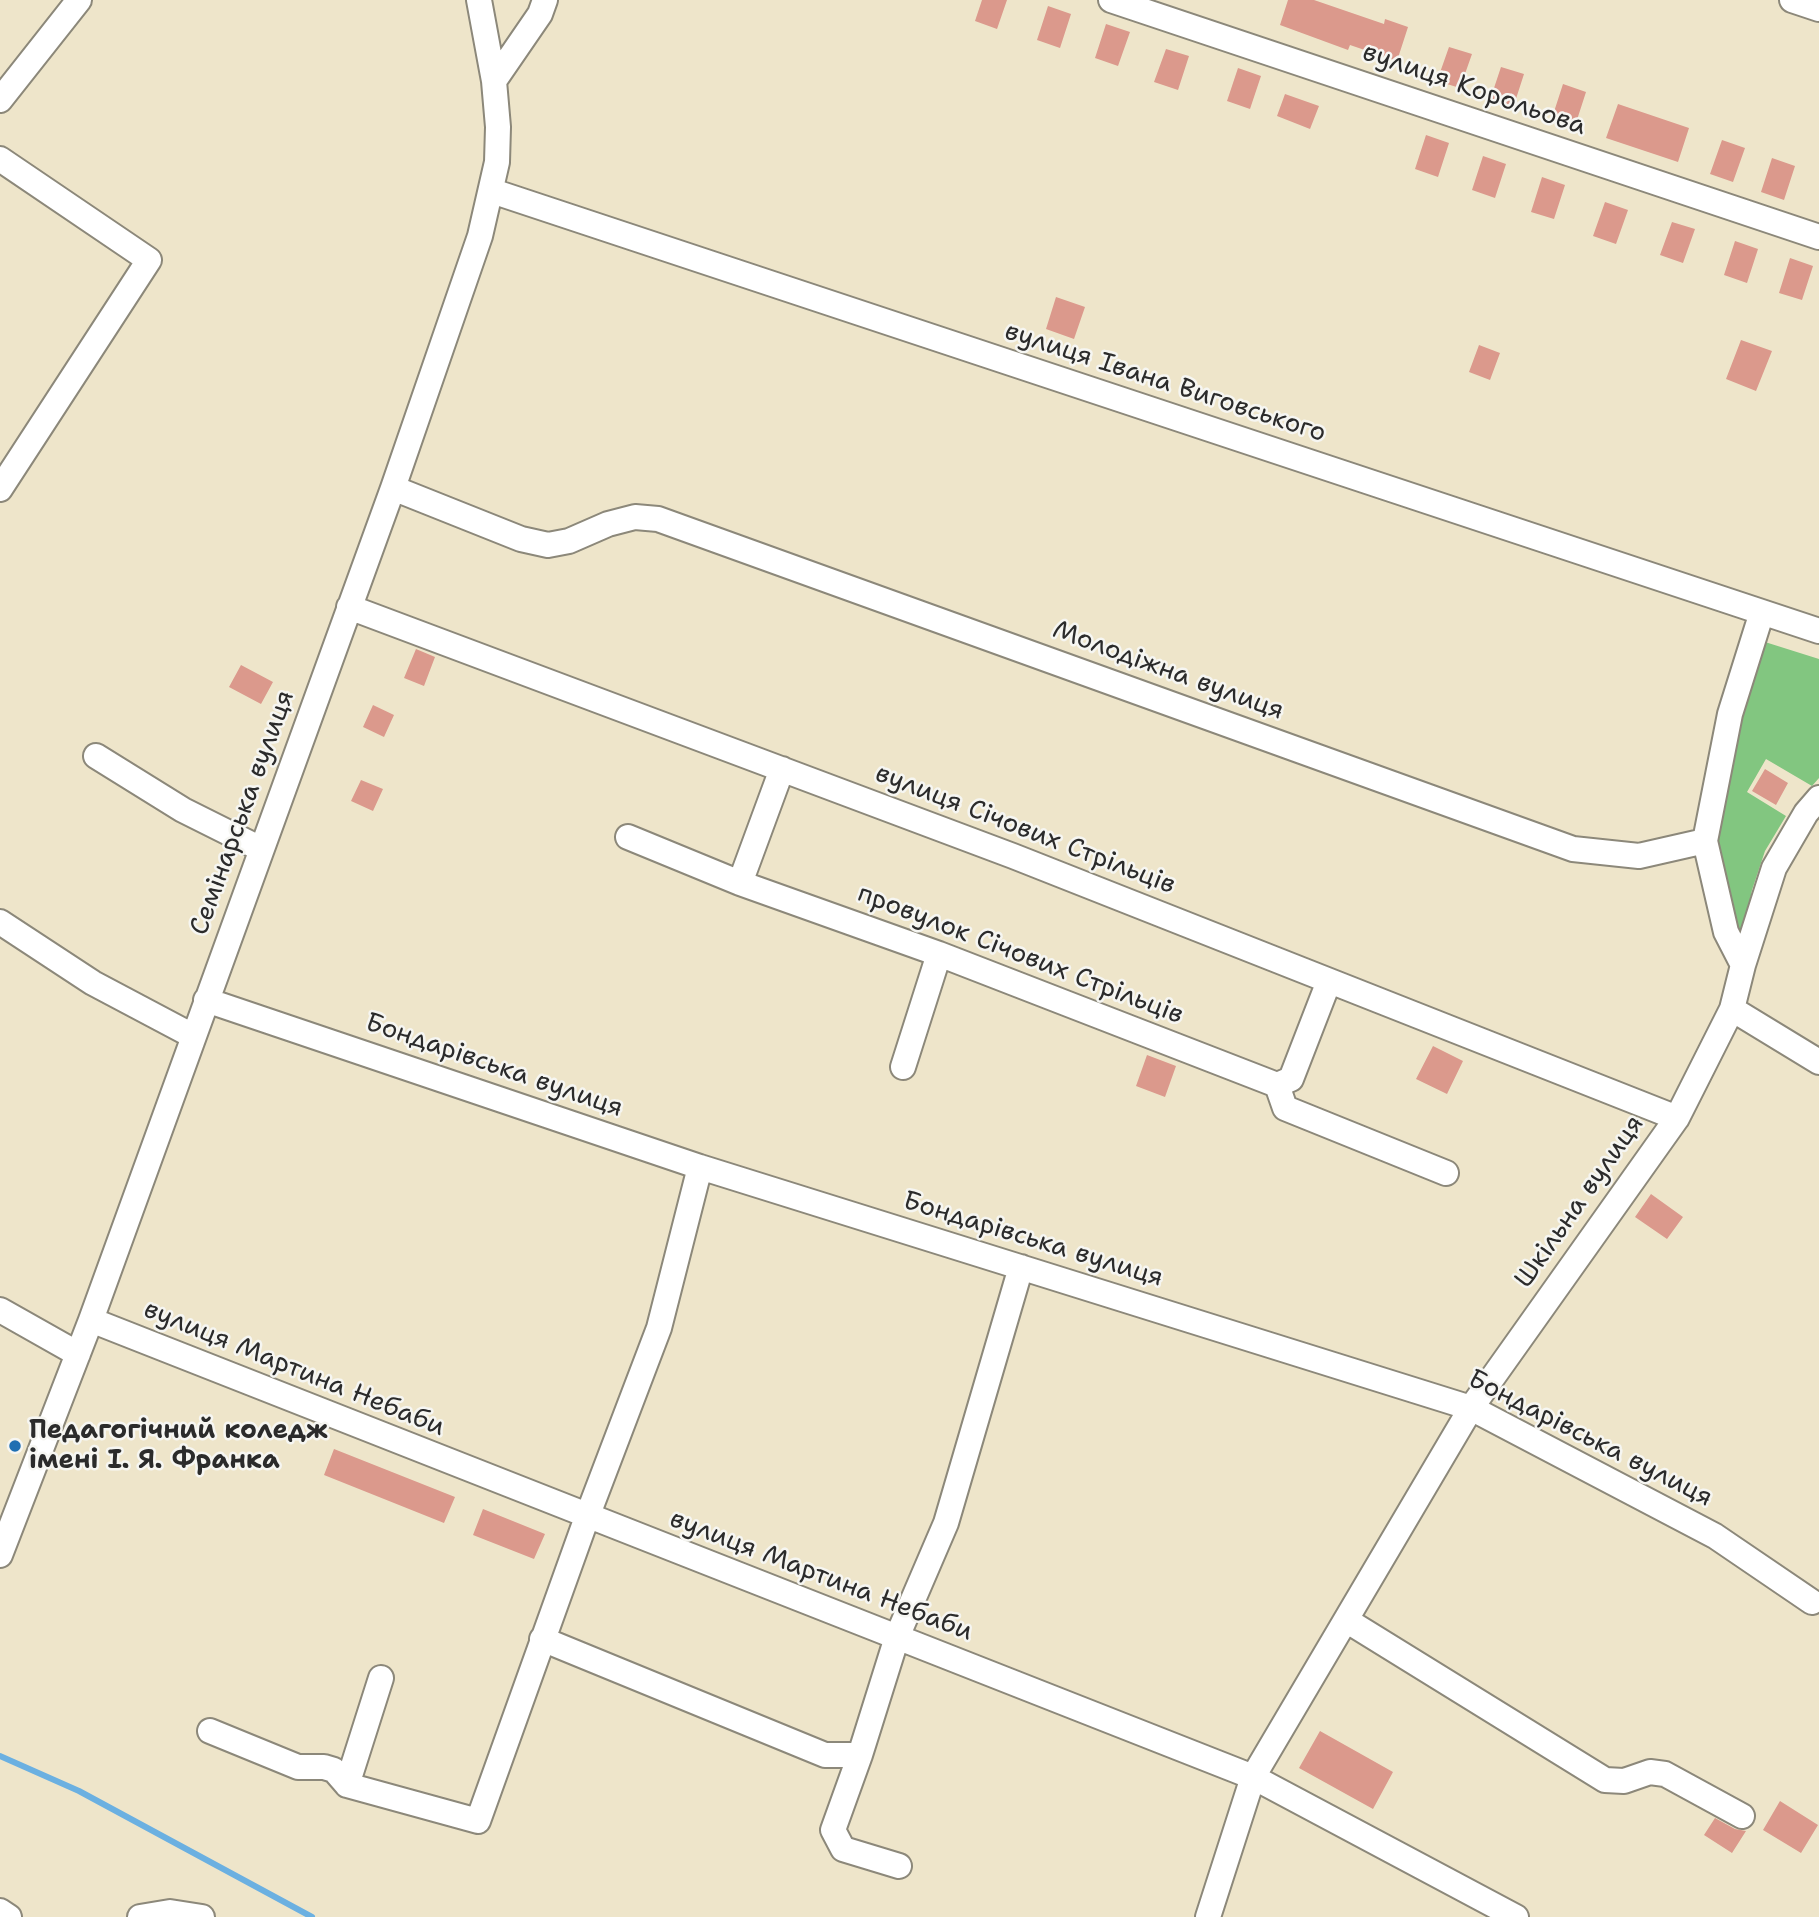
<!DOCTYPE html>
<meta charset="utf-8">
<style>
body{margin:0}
canvas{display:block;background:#eee5ca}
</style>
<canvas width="1819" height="1917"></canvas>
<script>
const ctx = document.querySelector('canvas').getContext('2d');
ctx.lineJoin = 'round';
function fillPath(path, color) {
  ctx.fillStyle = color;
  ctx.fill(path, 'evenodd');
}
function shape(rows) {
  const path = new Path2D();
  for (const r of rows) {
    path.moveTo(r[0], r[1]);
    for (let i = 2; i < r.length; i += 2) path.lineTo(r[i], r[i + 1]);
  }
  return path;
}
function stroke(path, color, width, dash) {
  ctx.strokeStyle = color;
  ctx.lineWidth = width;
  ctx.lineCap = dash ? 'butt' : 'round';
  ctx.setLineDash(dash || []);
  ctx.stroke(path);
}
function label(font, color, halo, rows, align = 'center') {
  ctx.font = font + ' "Shantell Sans",sans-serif';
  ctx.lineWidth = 5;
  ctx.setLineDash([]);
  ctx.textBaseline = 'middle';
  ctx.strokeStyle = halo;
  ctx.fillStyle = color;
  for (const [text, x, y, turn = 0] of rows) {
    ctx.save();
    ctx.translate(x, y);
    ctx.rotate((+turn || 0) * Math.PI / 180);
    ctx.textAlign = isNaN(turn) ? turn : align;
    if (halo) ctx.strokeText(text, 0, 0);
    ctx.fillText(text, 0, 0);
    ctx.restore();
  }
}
fillPath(shape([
 [1765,642,1819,659,1819,778,1812,786,1766,759,1747,792,1786,816,1765,851,1752,890,1742,941,1715,861,1718,825,1744,694]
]), '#82c680');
stroke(shape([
 [0,1756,79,1791,312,1917]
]), '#6bb0e1', 6);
fillPath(shape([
 [982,0,1007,0,997,29,975,21],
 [1288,0,1314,0,1384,24,1385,19,1408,27,1397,61,1350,45,1348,50,1280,25],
 [1048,6,1071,14,1060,48,1037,40],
 [1106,24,1130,32,1118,66,1095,58],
 [1449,47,1472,54,1460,88,1437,81],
 [1166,49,1189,56,1178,90,1154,82],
 [1501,67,1524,74,1513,108,1490,100],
 [1238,68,1261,76,1250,109,1227,101],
 [1563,84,1586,92,1575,126,1552,118],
 [1285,94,1319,106,1310,129,1277,116],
 [1618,104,1689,128,1678,162,1606,138],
 [1426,135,1449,143,1438,177,1415,169],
 [1722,140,1745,148,1733,182,1710,174],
 [1483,156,1506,164,1495,198,1472,190],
 [1772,158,1795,166,1784,200,1761,192],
 [1542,177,1565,185,1554,219,1531,212],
 [1605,202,1628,210,1616,244,1593,236],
 [1672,222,1695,229,1683,263,1660,255],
 [1735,241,1758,249,1747,283,1724,275],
 [1790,258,1813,266,1802,300,1779,293],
 [1056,297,1085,307,1074,339,1046,329],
 [1741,340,1772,351,1756,391,1726,379],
 [1479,345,1500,353,1490,380,1469,372],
 [416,649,435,657,424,686,404,678],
 [241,665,273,682,261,704,229,687],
 [373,705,394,715,384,737,363,727],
 [1765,769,1788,783,1776,805,1752,791],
 [361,780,383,789,373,811,351,801],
 [1433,1046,1463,1061,1447,1094,1416,1079],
 [1147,1055,1176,1066,1165,1097,1136,1086],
 [1651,1194,1683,1217,1667,1239,1635,1217],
 [334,1449,455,1497,444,1523,324,1475],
 [483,1509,545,1534,534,1559,473,1535],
 [1320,1731,1393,1772,1373,1809,1299,1768],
 [1780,1801,1818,1825,1801,1853,1763,1830],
 [1715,1818,1735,1829,1746,1831,1732,1853,1704,1835]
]), '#db998c');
const minor = shape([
 [1111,0,1819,237],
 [1792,0,1819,9],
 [494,81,540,14,545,0],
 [0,100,79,0],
 [0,159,149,260,0,489],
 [492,191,1819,631],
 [393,488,521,539,548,545,569,541,608,524,635,517,658,519,1573,849,1639,856,1705,841],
 [349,607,1013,856,1677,1118],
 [96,756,183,810,261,849],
 [782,769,740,883,939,954,1277,1085,1291,1079,1329,981],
 [628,837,740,883],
 [0,922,93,983,193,1036],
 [1743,965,1726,932,1705,841,1730,714,1762,612],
 [206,1000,700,1167,1471,1408,1715,1536,1812,1602],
 [1732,1009,1819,1062],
 [903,1067,939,954],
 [1277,1085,1285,1108,1446,1173],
 [0,1310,78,1354],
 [91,1320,1253,1777,1516,1917],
 [0,1555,91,1320,393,488,480,236,497,162,498,127,494,81,479,0],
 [1346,1620,1605,1780,1624,1781,1650,1772,1665,1774,1742,1816],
 [542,1639,825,1755,860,1755],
 [381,1678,347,1785,478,1821,587,1517,659,1328,700,1167],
 [210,1731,298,1767,324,1767,334,1770,347,1785],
 [899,1866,843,1849,833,1830,860,1755,897,1637,946,1523,1021,1267],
 [0,1911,9,1917],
 [140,1917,170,1912,202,1917],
 [1208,1917,1253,1777,1471,1408,1677,1118,1732,1009,1743,965,1774,868,1806,813,1819,798]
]);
stroke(minor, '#8c887a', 28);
stroke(minor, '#fff', 24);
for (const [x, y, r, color] of [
 [15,1446,7,"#1f6fb2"]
]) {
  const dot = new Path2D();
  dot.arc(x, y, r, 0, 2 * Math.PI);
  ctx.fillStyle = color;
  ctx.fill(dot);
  stroke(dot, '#f6f6f2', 2.5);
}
label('26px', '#2b2b2b', '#f6f6f2', [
 ["вулиця Корольова",1474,90,19],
 ["вулиця Івана Виговського",1165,383,18],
 ["Молодіжна вулиця",1168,671,20],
 ["Семінарська вулиця",243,813,-70],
 ["вулиця Січових Стрільців",1025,830,21],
 ["провулок Січових Стрільців",1020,955,21],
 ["Бондарівська вулиця",494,1066,19],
 ["Шкільна вулиця",1580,1202,-55],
 ["Бондарівська вулиця",1033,1240,17],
 ["вулиця Мартина Небаби",294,1369,22],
 ["Бондарівська вулиця",1590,1439,27],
 ["вулиця Мартина Небаби",821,1576,21]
]);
label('bold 26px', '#2b2b2b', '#f6f6f2', [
 ["Педагогічний коледж",29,1431],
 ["імені І. Я. Франка",29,1461]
], 'left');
</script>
